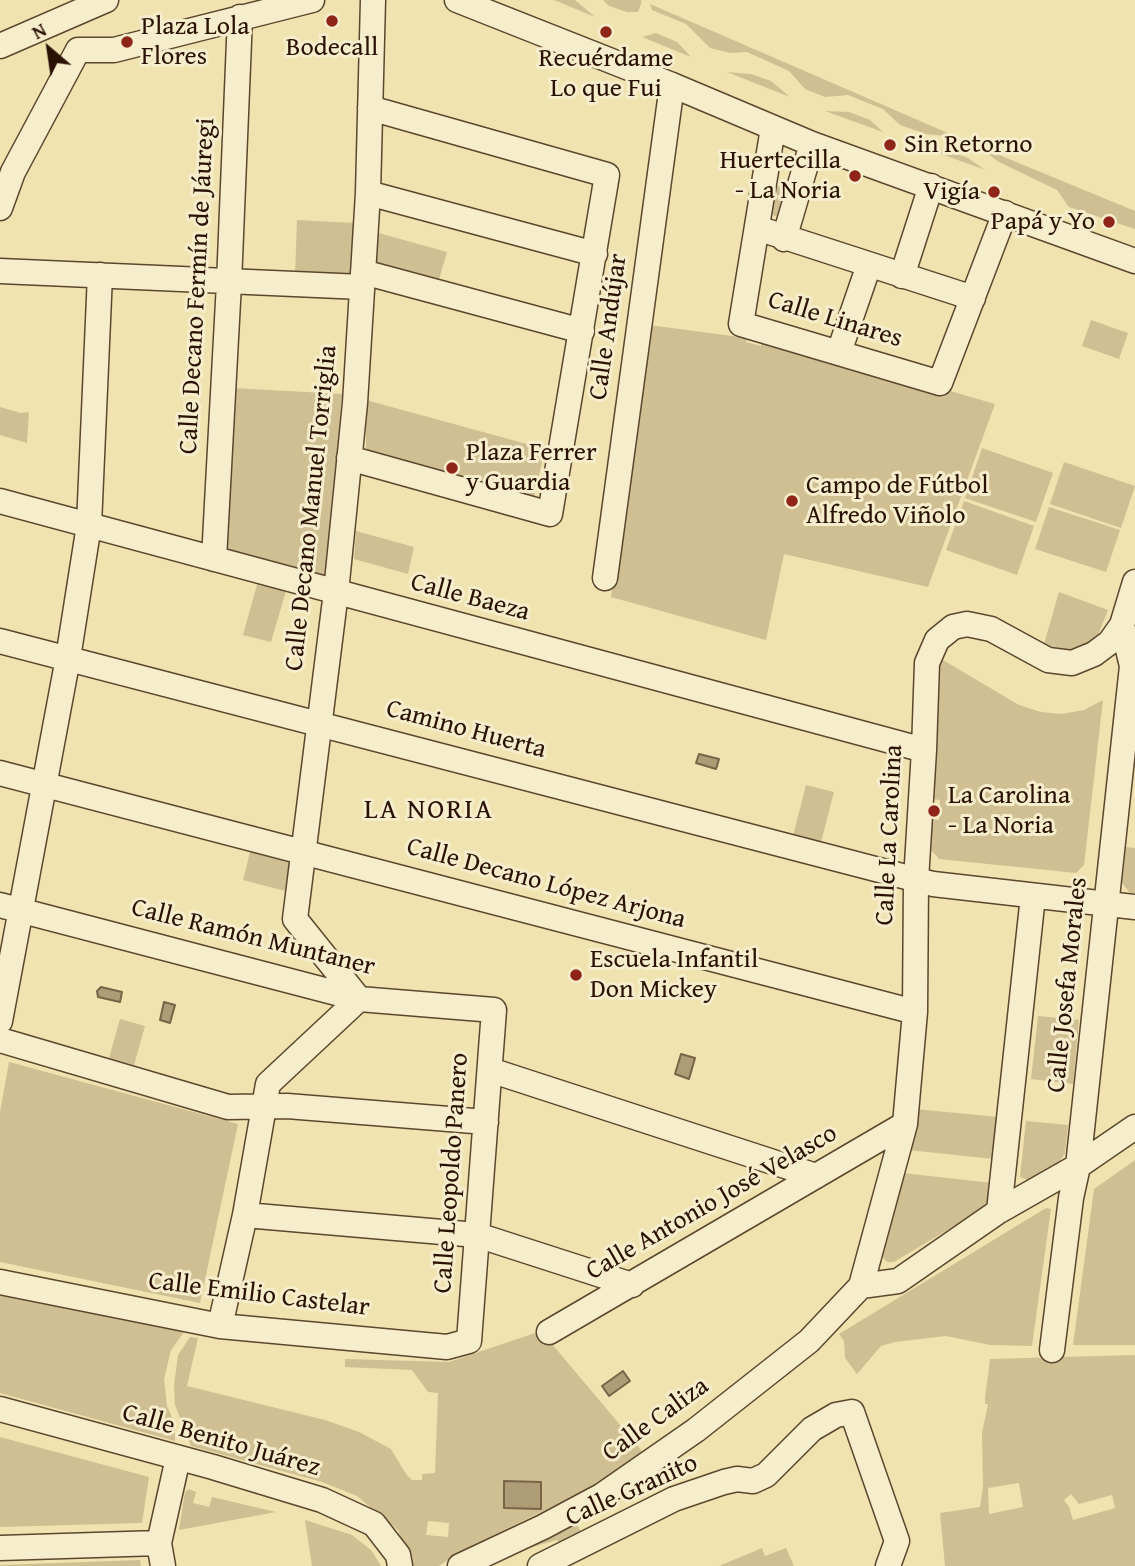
<!DOCTYPE html>
<meta charset="utf-8">
<style>
body{margin:0}
#map{position:relative;width:1135px;height:1566px;overflow:hidden;background:#f0e3b0;font-family:"Gentium Book Plus",serif}
canvas{display:block}
.north{position:absolute;left:14px;top:14px;width:70px;height:70px;-webkit-text-stroke:5px #f5edcc;paint-order:stroke;rotate:331deg;font-size:19px;font-weight:700;line-height:28px;text-align:center;color:#2b1102}
.north::after{content:'';display:block;margin:auto;width:24px;height:32px;background:#2b1102;clip-path:polygon(50% 0,100% 100%,50% 72%,0 100%)}
</style>
<div id="map">
<canvas width="1135" height="1566"></canvas>
<div class="north">N</div>
</div>
<script>
const ctx = document.querySelector('canvas').getContext('2d');
ctx.lineJoin = 'round';
function fillPath(path, color) {
  ctx.fillStyle = color;
  ctx.fill(path, 'evenodd');
}
function shape(rows) {
  const path = new Path2D();
  for (const r of rows) {
    path.moveTo(r[0], r[1]);
    for (let i = 2; i < r.length; i += 2) path.lineTo(r[i], r[i + 1]);
  }
  return path;
}
function stroke(path, color, width, dash) {
  ctx.strokeStyle = color;
  ctx.lineWidth = width;
  ctx.lineCap = dash ? 'butt' : 'round';
  ctx.setLineDash(dash || []);
  ctx.stroke(path);
}
function label(font, color, halo, rows, align = 'center') {
  ctx.font = font + ' "Gentium Book Plus",serif';
  ctx.lineWidth = 6;
  ctx.setLineDash([]);
  ctx.textBaseline = 'middle';
  ctx.strokeStyle = halo;
  ctx.fillStyle = color;
  for (const [text, x, y, turn = 0] of rows) {
    ctx.save();
    ctx.translate(x, y);
    ctx.rotate((+turn || 0) * Math.PI / 180);
    ctx.textAlign = isNaN(turn) ? turn : align;
    if (halo) ctx.strokeText(text, 0, 0);
    ctx.fillText(text, 0, 0);
    ctx.restore();
  }
}
fillPath(shape([
 [554,0,575,0,595,17],
 [603,0,640,0,642,1,638,12,627,12,609,6],
 [650,4,957,137,926,134,900,125,883,109,848,95,825,97,805,89,789,71,747,52,730,53,710,48,686,24,652,10],
 [656,33,677,42,691,57,642,37],
 [727,72,751,74,771,81,790,97],
 [825,111,849,112,870,120,883,132],
 [975,145,1135,211,1135,229,1069,207,1057,190,999,162],
 [925,148,945,150,968,158,985,170],
 [774,185,789,190,778,217,770,214],
 [297,220,355,223,353,279,295,275],
 [375,232,447,252,438,283,373,265],
 [1091,320,1128,333,1119,359,1082,346],
 [649,325,747,338,746,342,761,346,764,337,995,404,928,587,784,554,766,640,611,597],
 [233,388,342,394,327,581,224,553],
 [366,400,545,449,534,497,369,451,366,448],
 [0,407,21,413,29,412,27,443,0,435],
 [982,448,1053,473,1036,522,965,498],
 [1064,462,1135,486,1121,528,1050,504],
 [964,501,1034,526,1017,575,946,550],
 [1049,507,1120,530,1106,572,1035,549],
 [356,531,414,547,408,574,354,559],
 [258,581,287,588,271,642,243,635],
 [1059,592,1108,610,1098,635,1091,642,1071,651,1051,648,1044,644],
 [938,657,1019,705,1041,712,1062,714,1084,710,1103,700,1084,865,1076,873,939,859,931,850,932,819,939,820,940,800,933,799],
 [806,785,834,792,820,846,792,840],
 [1126,847,1135,848,1135,893,1130,893,1122,883],
 [251,848,292,859,285,891,243,880],
 [1038,1016,1079,1020,1073,1084,1031,1079],
 [120,1019,145,1026,134,1065,109,1058],
 [9,1062,238,1124,200,1303,0,1262,0,1112],
 [915,1109,998,1117,994,1159,908,1150],
 [1026,1121,1068,1125,1065,1153,1060,1161,1028,1180,1020,1177],
 [1135,1160,1135,1345,1073,1345,1094,1189],
 [903,1173,992,1183,990,1199,979,1211,894,1262,887,1262,879,1253],
 [1046,1208,1051,1209,1032,1346,990,1345,946,1336,895,1342,881,1346,857,1374,845,1358,844,1341,839,1334],
 [0,1292,184,1332,171,1350,164,1379,167,1406,175,1424,175,1441,0,1393],
 [541,1331,642,1451,633,1460,580,1493,463,1550,439,1566,411,1566,398,1530,357,1496,322,1482,191,1446,175,1405,174,1385,178,1355,190,1337,198,1338,187,1386,325,1420,359,1432,391,1449,406,1474,412,1480,422,1480,422,1474,435,1473,438,1393,428,1392,412,1370,345,1367,345,1359,449,1362],
 [428,1521,449,1523,448,1537,426,1535],
 [1135,1355,1135,1566,945,1566,940,1513,980,1507,983,1487,982,1433,988,1404,985,1404,985,1398,990,1359],
 [1019,1483,1023,1507,989,1514,988,1488],
 [1071,1494,1079,1504,1112,1495,1115,1508,1073,1520,1069,1507,1064,1500],
 [0,1437,149,1477,142,1523,0,1527],
 [189,1489,196,1492,193,1503,209,1507,212,1497,276,1512,179,1530,185,1492],
 [305,1520,352,1535,372,1551,381,1566,312,1566],
 [575,1521,582,1534,560,1544,557,1540,529,1548],
 [762,1548,765,1556,786,1548,794,1566,719,1566],
 [140,1560,141,1566,0,1566,0,1565]
]), '#cfbf92');
const water = shape([
 [699,754,719,759,716,769,696,763,699,754],
 [101,987,122,992,120,1002,98,997,97,991,101,987],
 [164,1002,175,1005,170,1023,160,1020,164,1002],
 [681,1054,695,1058,689,1079,675,1074,681,1054],
 [623,1371,630,1381,609,1396,602,1386,623,1371],
 [504,1481,541,1482,541,1509,504,1508,504,1481]
]);
fillPath(water, '#ad9c75');
stroke(water, '#796447', 2);
const minor = shape([
 [457,0,672,85,812,144,1135,261],
 [0,46,106,0],
 [78,50,114,50,312,0],
 [773,128,741,324,940,383,1005,213],
 [368,193,595,254],
 [0,208,13,172,78,50],
 [757,228,973,298],
 [784,239,812,144],
 [0,271,362,287],
 [363,272,582,331],
 [902,276,931,186],
 [839,352,869,265],
 [349,458,550,514,607,175,370,108],
 [0,501,924,750],
 [214,559,229,283,240,17],
 [605,578,672,85],
 [0,641,933,884,1135,907],
 [0,773,915,1012],
 [0,905,359,999,494,1010,469,1341,447,1347,220,1326,0,1282],
 [359,999,295,919,336,592,355,403,368,193,373,0],
 [0,1021,68,658,89,525,100,275],
 [0,1040,228,1107,287,1106,486,1122],
 [490,1070,816,1176],
 [999,1211,1033,896],
 [245,1215,477,1235,632,1285],
 [861,1286,898,1281,999,1211,1078,1166,1135,1127],
 [220,1326,245,1215,268,1084,359,999],
 [549,1332,905,1124],
 [1052,1350,1071,1198,1078,1166,1132,666,1122,625],
 [0,1409,213,1467,322,1500,374,1524,398,1555,400,1566],
 [0,1548,159,1543],
 [163,1566,159,1543,178,1458],
 [460,1566,543,1527,601,1496,696,1430,809,1341,861,1286,905,1124,915,1012,916,880,924,750,927,663,937,640,953,627,967,624,991,629,1048,660,1072,663,1094,654,1110,642,1122,625,1135,582],
 [540,1566,674,1499,724,1482,737,1479,753,1481,766,1475,812,1429,836,1415,852,1412,897,1541,888,1566]
]);
stroke(minor, '#5c462e', 27);
stroke(minor, '#f5edcc', 24);
for (const [x, y, r, color] of [
 [332,21,7,"#8f2418"],
 [606,32,7,"#8f2418"],
 [127,42,7,"#8f2418"],
 [890,145,7,"#8f2418"],
 [855,176,7,"#8f2418"],
 [994,192,7,"#8f2418"],
 [1109,222,7,"#8f2418"],
 [452,468,7,"#8f2418"],
 [792,501,7,"#8f2418"],
 [934,811,7,"#8f2418"],
 [576,975,7,"#8f2418"]
]) {
  const dot = new Path2D();
  dot.arc(x, y, r, 0, 2 * Math.PI);
  ctx.fillStyle = color;
  ctx.fill(dot);
  stroke(dot, '#f5edcc', 2.5);
}
label('26px', '#2b1102', '#f5edcc', [
 ["Plaza Lola",141,27],
 ["Flores",141,57],
 ["Bodecall",332,48,"center"],
 ["Recuérdame",606,59,"center"],
 ["Lo que Fui",606,89,"center"],
 ["Sin Retorno",904,145],
 ["Huertecilla",841,161,"right"],
 ["- La Noria",841,191,"right"],
 ["Vigía",980,192,"right"],
 ["Papá y Yo",1095,222,"right"],
 ["Plaza Ferrer",466,453],
 ["y Guardia",466,483],
 ["Campo de Fútbol",806,486],
 ["Alfredo Viñolo",806,516],
 ["La Carolina",948,796],
 ["- La Noria",948,826],
 ["Escuela Infantil",590,960],
 ["Don Mickey",590,990]
], 'left');
label('26px', '#2b1102', '#f5edcc', [
 ["Calle Decano Fermín de Jáuregi",198,286,-87],
 ["Calle Linares",835,320,17],
 ["Calle Andújar",609,327,-82],
 ["Calle Decano Manuel Torriglia",312,508,-84],
 ["Calle Baeza",470,598,15],
 ["Camino Huerta",466,730,15],
 ["Calle La Carolina",890,835,-87],
 ["Calle Decano López Arjona",546,884,15],
 ["Calle Ramón Muntaner",253,938,14],
 ["Calle Josefa Morales",1068,985,-84],
 ["Calle Leopoldo Panero",452,1173,-86],
 ["Calle Antonio José Velasco",712,1203,-30],
 ["Calle Emilio Castelar",259,1295,7],
 ["Calle Caliza",656,1420,-36],
 ["Calle Benito Juárez",221,1441,16],
 ["Calle Granito",632,1491,-24]
]);
ctx.letterSpacing = '2px';
label('28px', '#2b1102', '#f5edcc', [
 ["LA NORIA",429,811]
]);
ctx.letterSpacing = '0px';
</script>
